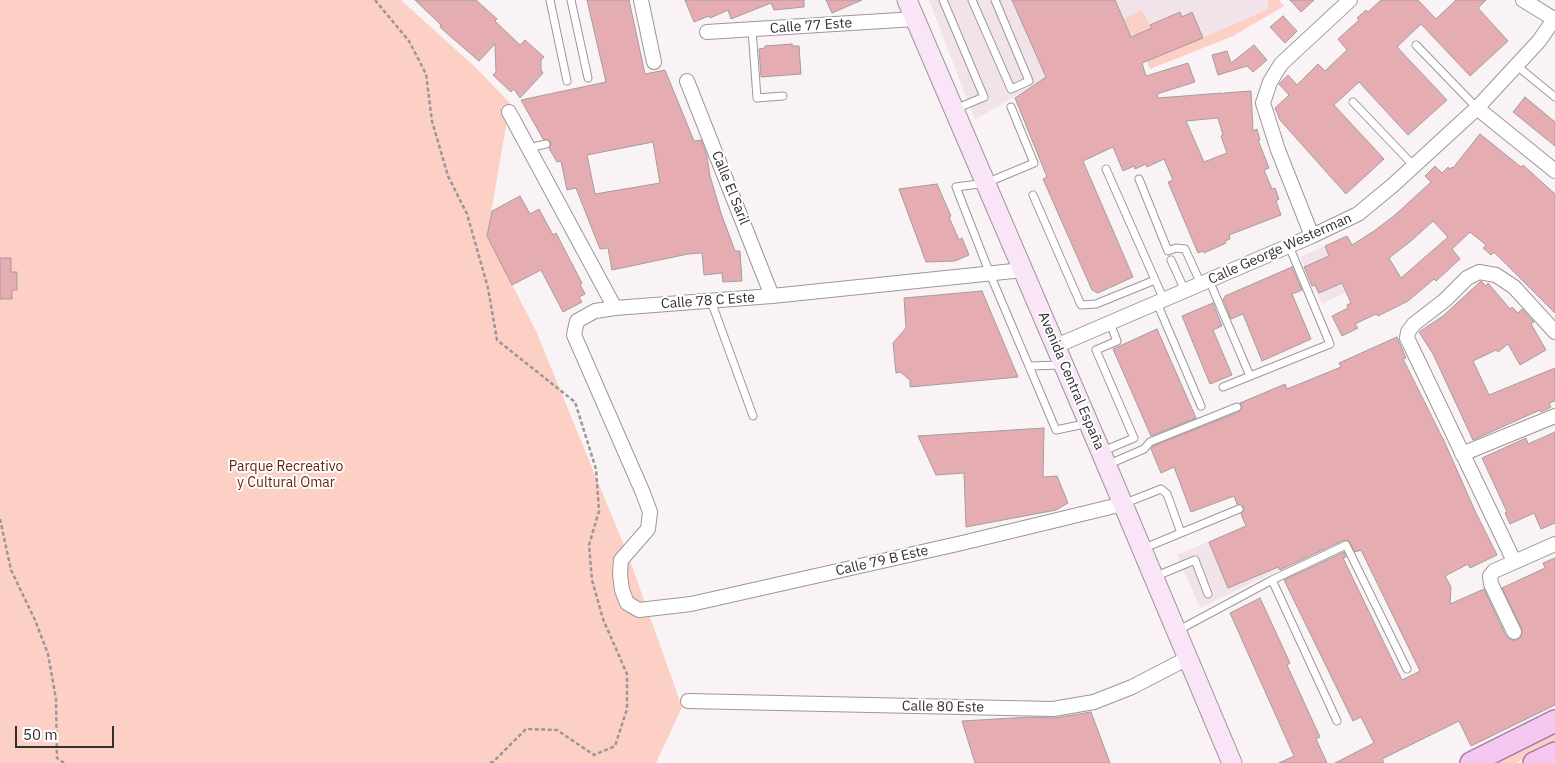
<!DOCTYPE html>
<meta charset="utf-8">
<style>
body{margin:0}
#map{position:relative;width:1555px;height:763px;overflow:hidden;background:#faf3f6;font-family:"IBM Plex Sans",sans-serif}
canvas{display:block}
.scale{position:absolute;left:15px;top:726px;width:99px;height:22px;box-sizing:border-box;border:2px solid #312e2f;border-top:0;padding-left:6px;font-size:15px;line-height:18px;white-space:nowrap;color:#312e2f;-webkit-text-stroke:4px #fff;paint-order:stroke}
</style>
<div id="map">
<canvas width="1555" height="763"></canvas>
<div class="scale">50 m</div>
</div>
<script>
const ctx = document.querySelector('canvas').getContext('2d');
ctx.lineJoin = 'round';
function fillPath(path, color) {
  ctx.fillStyle = color;
  ctx.fill(path, 'evenodd');
}
function shape(rows) {
  const path = new Path2D();
  for (const r of rows) {
    path.moveTo(r[0], r[1]);
    for (let i = 2; i < r.length; i += 2) path.lineTo(r[i], r[i + 1]);
  }
  return path;
}
function stroke(path, color, width, dash) {
  ctx.strokeStyle = color;
  ctx.lineWidth = width;
  ctx.lineCap = dash ? 'butt' : 'round';
  ctx.setLineDash(dash || []);
  ctx.stroke(path);
}
function label(font, color, halo, rows, align = 'center') {
  ctx.font = font + ' "IBM Plex Sans",sans-serif';
  ctx.lineWidth = 4;
  ctx.setLineDash([]);
  ctx.textBaseline = 'middle';
  ctx.strokeStyle = halo;
  ctx.fillStyle = color;
  for (const [text, x, y, turn = 0] of rows) {
    ctx.save();
    ctx.translate(x, y);
    ctx.rotate((+turn || 0) * Math.PI / 180);
    ctx.textAlign = isNaN(turn) ? turn : align;
    if (halo) ctx.strokeText(text, 0, 0);
    ctx.fillText(text, 0, 0);
    ctx.restore();
  }
}
fillPath(shape([
 [929,0,1279,0,1284,6,1233,36,1150,69,1136,35,1046,77,975,120],
 [1325,246,1346,292,1322,304,1300,257],
 [1268,517,1289,565,1200,608,1177,555]
]), '#f2e3ea');
fillPath(shape([
 [0,0,401,0,475,67,510,103,487,236,536,331,628,555,682,707,656,763,0,763],
 [1267,0,1279,0,1284,6,1233,36,1150,69,1136,35,1130,33,1124,19,1141,10,1150,25,1163,55,1269,9],
 [1555,730,1555,744,1516,763,1486,763]
]), '#fdd0c5');
const building = shape([
 [415,0,476,0,497,19,495,21,520,45,525,40,544,57,541,60,541,70,543,73,520,98,514,89,511,92,493,75,496,72,495,44,479,61,451,37,440,27,441,25,415,0],
 [587,0,629,0,645,74,665,70,694,141,701,140,707,156,710,176,721,213,735,251,740,251,742,281,723,282,722,273,704,275,702,253,688,254,612,270,608,248,600,249,576,188,567,190,561,161,557,162,549,148,551,145,550,141,543,139,521,100,606,82,587,0],
 [653,142,660,183,595,194,587,155,653,142],
 [685,0,804,0,804,7,774,10,771,3,731,19,728,10,710,18,709,16,694,22,685,0],
 [826,0,862,0,832,13,826,0],
 [1012,0,1115,0,1131,37,1152,28,1150,25,1180,12,1182,17,1192,12,1203,38,1142,63,1146,76,1188,63,1195,82,1157,94,1158,98,1222,93,1224,94,1224,93,1251,91,1253,131,1257,129,1260,140,1258,140,1269,168,1264,170,1272,189,1275,188,1279,199,1276,201,1281,215,1229,235,1230,239,1225,241,1226,243,1204,253,1203,251,1198,253,1168,182,1173,180,1164,159,1147,167,1146,164,1135,169,1134,166,1123,171,1113,147,1083,161,1133,277,1098,293,1092,290,1043,179,1047,177,1015,98,1046,77,1012,0],
 [1218,118,1223,135,1221,136,1227,153,1204,162,1186,121,1218,118],
 [1290,0,1314,0,1301,12,1290,0],
 [1381,0,1418,0,1436,19,1456,0,1486,0,1478,8,1508,41,1470,76,1421,24,1397,47,1447,100,1408,135,1359,82,1334,105,1384,159,1346,194,1280,120,1275,108,1289,95,1279,84,1288,75,1297,85,1318,64,1325,71,1347,50,1338,39,1359,20,1357,18,1366,10,1368,12,1381,0],
 [1283,16,1297,31,1285,43,1270,27,1283,16],
 [792,44,792,46,799,46,801,74,761,77,759,49,765,48,765,46,792,44],
 [1254,45,1267,60,1253,72,1247,66,1218,75,1212,55,1227,51,1231,63,1254,45],
 [1525,97,1555,122,1555,146,1513,112,1525,97],
 [1480,134,1521,167,1523,165,1555,194,1555,313,1495,253,1493,253,1491,255,1483,248,1486,245,1470,232,1452,249,1460,259,1436,281,1434,279,1408,301,1378,316,1376,314,1355,324,1358,328,1342,336,1332,316,1348,308,1347,305,1351,303,1342,283,1319,293,1315,285,1312,286,1304,267,1329,256,1325,246,1347,236,1352,245,1374,231,1395,215,1431,182,1425,176,1435,166,1442,173,1448,167,1450,169,1452,167,1453,168,1480,134],
 [1433,221,1448,237,1401,278,1389,258,1411,241,1433,221],
 [937,184,951,216,949,217,959,240,962,238,969,255,955,261,926,262,899,189,937,184],
 [520,196,530,214,539,209,553,235,556,233,582,283,580,284,585,294,579,297,582,302,563,312,541,270,512,285,487,236,492,211,520,196],
 [0,258,11,258,11,272,17,272,17,290,12,290,12,299,0,299,0,258],
 [1292,267,1302,290,1292,294,1311,339,1262,361,1243,314,1231,319,1223,299,1225,298,1225,296,1292,267],
 [1481,281,1486,286,1488,283,1510,309,1512,307,1518,313,1522,309,1534,322,1531,324,1546,350,1520,365,1508,344,1498,352,1496,350,1473,361,1489,395,1555,368,1555,401,1549,403,1551,407,1541,412,1540,410,1473,440,1433,354,1419,332,1443,316,1481,281],
 [982,291,1018,377,910,387,910,380,900,372,896,373,893,343,906,328,904,298,982,291],
 [1213,303,1222,326,1213,330,1232,375,1210,384,1182,316,1213,303],
 [1157,329,1196,418,1151,436,1113,349,1157,329],
 [1397,337,1406,358,1403,359,1445,443,1475,511,1497,555,1470,568,1468,564,1445,576,1451,587,1450,604,1484,589,1506,636,1513,641,1517,640,1521,637,1522,629,1502,588,1545,568,1543,563,1555,558,1555,705,1471,746,1459,721,1382,759,1384,763,1335,763,1374,743,1361,717,1353,721,1284,580,1344,552,1346,557,1343,558,1402,680,1420,671,1361,550,1355,552,1349,541,1344,540,1280,570,1278,567,1228,588,1209,542,1246,526,1241,514,1244,510,1244,507,1237,504,1234,496,1191,512,1174,467,1161,473,1151,449,1153,446,1239,412,1242,407,1240,403,1285,384,1287,389,1341,367,1339,363,1397,337],
 [1044,428,1043,477,1057,476,1068,503,1056,510,966,527,964,473,936,475,918,436,1044,428],
 [1555,432,1555,523,1541,529,1534,513,1510,524,1505,513,1507,512,1482,458,1526,438,1528,444,1555,432],
 [1260,598,1290,663,1287,665,1320,737,1316,739,1327,763,1279,763,1294,756,1230,613,1260,598],
 [1091,712,1110,763,975,763,962,721,1030,717,1054,718,1091,712]
]);
fillPath(building, '#e5acb1');
stroke(building, '#a39d9d', 1);
const lane = shape([
 [550,0,567,81],
 [571,0,588,78],
 [943,0,984,97,955,109],
 [972,0,1011,89,1029,81,995,0],
 [752,29,757,98,783,96],
 [1416,45,1477,108],
 [1517,66,1555,97],
 [1353,102,1414,166],
 [1011,107,1034,163,986,183,956,187,990,274,1056,430,1089,423],
 [528,148,546,144],
 [1106,169,1164,300],
 [1139,179,1168,251,1176,248,1185,249,1201,284],
 [1033,195,1081,305,1096,304,1155,280],
 [1171,260,1185,291],
 [1209,280,1250,376],
 [711,301,753,416],
 [1157,303,1201,406],
 [1029,366,1061,365],
 [1223,387,1330,344,1289,246],
 [1103,451,1134,438,1096,350,1117,341,1110,323],
 [1107,465,1144,449,1150,442,1237,407],
 [1123,504,1161,489,1167,494,1181,533],
 [1142,549,1239,509],
 [1154,577,1195,560,1208,594],
 [1272,580,1337,721],
 [1177,631,1272,580,1346,545,1407,669]
]);
const street = shape([
 [641,0,654,62],
 [1523,0,1554,19],
 [707,32,915,19],
 [687,81,772,296],
 [1477,108,1555,171],
 [509,112,615,308],
 [1312,236,1278,150,1263,103,1270,82,1281,64,1350,0],
 [1023,270,772,296,615,308,595,311,577,321,574,335,643,493,650,512,648,529,621,560,620,574,622,590,627,603,639,610,691,604,962,543,1123,504],
 [1056,346,1312,236,1358,214,1392,186,1477,108,1539,41,1555,18],
 [1462,454,1555,416],
 [1514,561,1410,344,1407,338,1408,332,1414,324,1445,300,1467,278,1479,272,1496,275,1514,287,1555,332],
 [1514,632,1491,584,1490,576,1494,571,1555,544],
 [688,701,1053,709,1094,702,1132,687,1188,658]
]);
const secondary = shape([
 [907,0,1101,452,1232,763]
]);
const primary = shape([
 [1471,763,1555,721],
 [1534,763,1555,753]
]);
stroke(lane, '#9d9799', 9);
stroke(street, '#9d9799', 16);
stroke(secondary, '#9d9799', 21);
stroke(primary, '#ab7ba7', 24);
stroke(shape([
 [375,0,409,41,426,74,432,121,448,176,467,214,488,288,497,340,575,402,596,469,599,511,589,545,592,580,603,619,627,674,627,709,615,746,594,755,557,730,526,729,493,762,490,763],
 [0,519,11,570,35,620,48,654,56,699,57,758,64,763]
]), '#9b9698', 2.5, [4, 2.5]);
stroke(lane, '#fff', 7);
stroke(street, '#fff', 14);
stroke(secondary, '#f9e4f8', 19);
stroke(primary, '#f4c8f1', 21);
label('14px', '#312e2f', '#fff', [
 ["Calle 77 Este",811,26,-4],
 ["Calle El Saril",730,188,68],
 ["Calle George Westerman",1280,249,-24],
 ["Calle 78 C Este",708,301,-4],
 ["Avenida Central España",1071,381,67],
 ["Calle 79 B Este",882,561,-13],
 ["Calle 80 Este",943,707,1]
]);
label('14px', '#652415', '#fff', [
 ["Parque Recreativo",286,467],
 ["y Cultural Omar",286,483]
]);
</script>
